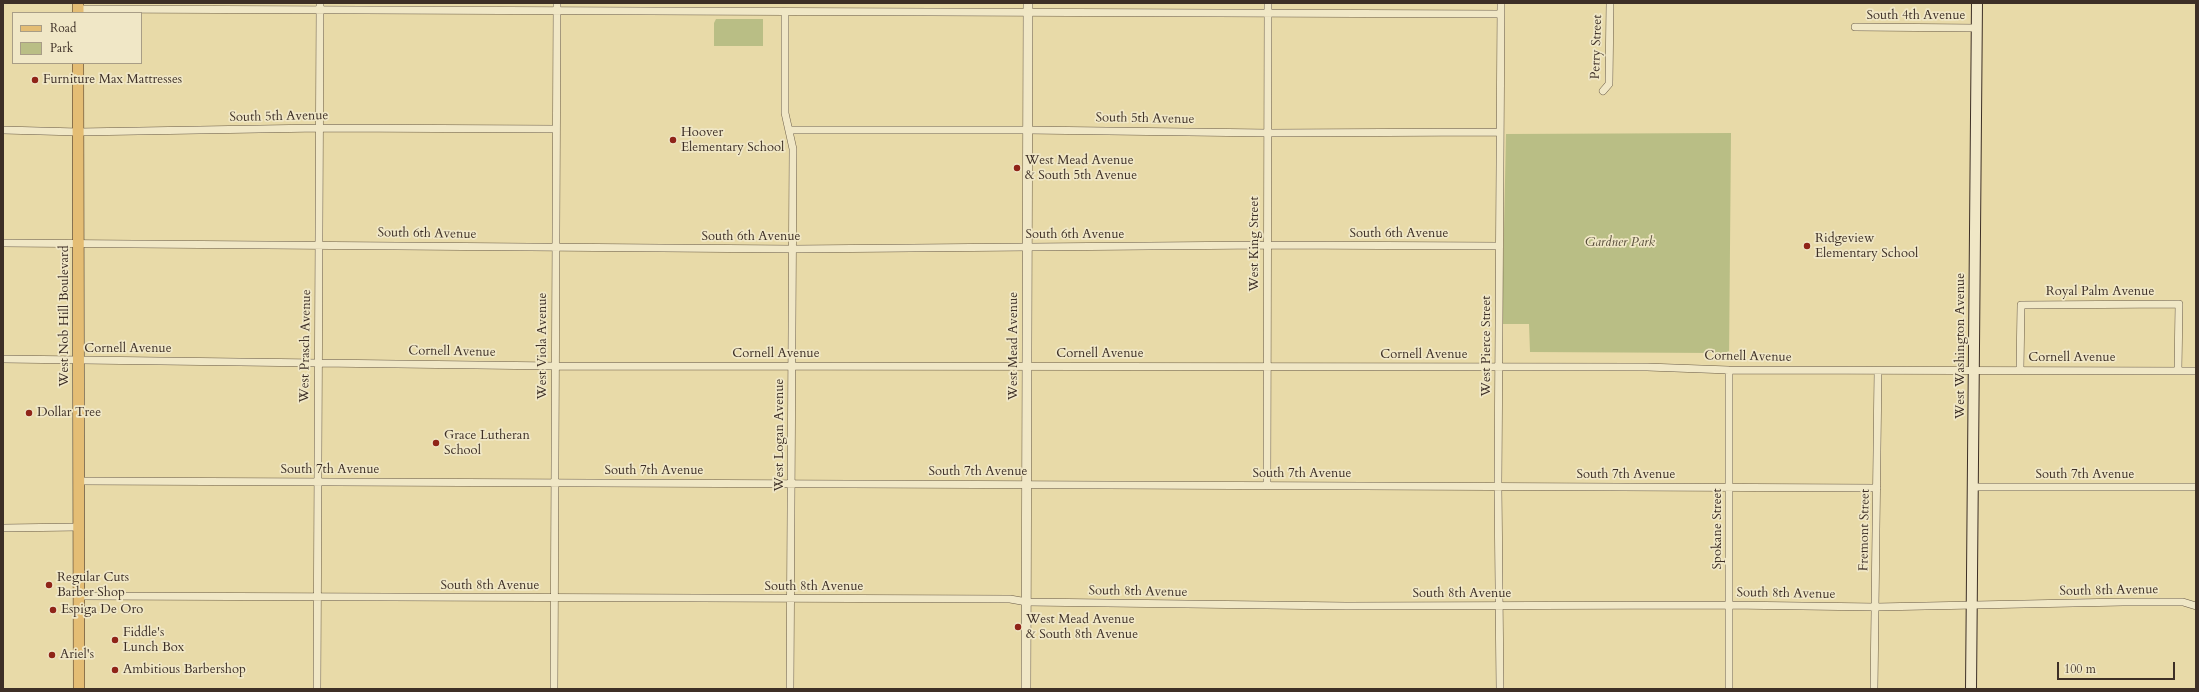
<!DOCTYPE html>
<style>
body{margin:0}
#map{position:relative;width:2199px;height:692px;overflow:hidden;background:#e8daa8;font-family:Cardo,serif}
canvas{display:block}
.frame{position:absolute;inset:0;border:4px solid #3d2f26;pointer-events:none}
.legend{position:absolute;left:12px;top:12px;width:130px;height:52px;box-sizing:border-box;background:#f0e7c6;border:1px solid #a89d86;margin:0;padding:5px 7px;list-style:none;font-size:12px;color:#3d2f26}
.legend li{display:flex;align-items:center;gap:8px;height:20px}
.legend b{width:20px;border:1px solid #a89d86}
.scale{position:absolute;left:2057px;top:662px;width:118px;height:18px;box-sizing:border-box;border:2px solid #3d2f26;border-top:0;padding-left:5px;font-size:12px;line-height:14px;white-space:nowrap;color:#3d2f26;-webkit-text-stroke:3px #f0e7c6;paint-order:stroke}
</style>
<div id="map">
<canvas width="2199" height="692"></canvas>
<div class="frame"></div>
<ul class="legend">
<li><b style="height:5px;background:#e4bd74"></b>Road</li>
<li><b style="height:11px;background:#b9be85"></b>Park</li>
</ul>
<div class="scale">100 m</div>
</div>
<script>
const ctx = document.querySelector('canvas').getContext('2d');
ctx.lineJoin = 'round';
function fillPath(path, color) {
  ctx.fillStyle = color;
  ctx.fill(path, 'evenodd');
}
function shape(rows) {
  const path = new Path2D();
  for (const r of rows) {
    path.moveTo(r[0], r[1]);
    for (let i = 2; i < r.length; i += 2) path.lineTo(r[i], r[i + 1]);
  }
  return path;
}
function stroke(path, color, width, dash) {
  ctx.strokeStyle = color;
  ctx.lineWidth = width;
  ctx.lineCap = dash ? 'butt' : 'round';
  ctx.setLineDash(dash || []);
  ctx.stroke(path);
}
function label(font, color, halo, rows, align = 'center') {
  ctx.font = font + ' Cardo,serif';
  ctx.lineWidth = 3.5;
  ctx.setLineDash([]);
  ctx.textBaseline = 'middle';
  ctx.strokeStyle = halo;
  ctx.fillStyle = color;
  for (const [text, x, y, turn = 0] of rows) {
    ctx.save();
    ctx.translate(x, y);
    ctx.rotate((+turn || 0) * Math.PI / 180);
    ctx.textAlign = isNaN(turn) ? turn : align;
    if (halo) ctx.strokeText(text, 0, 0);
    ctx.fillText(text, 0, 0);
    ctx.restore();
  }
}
fillPath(shape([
 [716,19,763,19,763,46,714,46,714,23],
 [1731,133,1729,361,1716,353,1530,352,1529,324,1502,324,1506,134]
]), '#b9be85');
const minor = shape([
 [78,9,1501,14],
 [785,13,785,113,793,149,790,689],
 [1855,27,1977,28],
 [1603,91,1609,84,1610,3],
 [3,130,78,132,320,128,556,129],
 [789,130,1027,130,1268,133,1500,132],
 [3,243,793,249,1267,245,1499,246],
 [3,359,555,366,1647,367,1729,370,2196,371],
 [2020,370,2021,305,2179,304,2178,371],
 [79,481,1877,488],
 [1267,486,1268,3],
 [1973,487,2196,487],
 [3,528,79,527],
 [79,596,1010,599,1027,602,1346,606,1729,605,1876,607,2123,602,2183,602,2196,606],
 [317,689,320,3],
 [554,689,557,3],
 [1500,689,1498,486,1501,3],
 [1729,689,1729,370],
 [1874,689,1878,371]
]);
const tertiary = shape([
 [1026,689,1028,3]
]);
const secondary = shape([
 [1971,689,1977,3]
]);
const primary = shape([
 [78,3,78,13],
 [78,63,79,689]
]);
stroke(minor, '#685a46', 8);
stroke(tertiary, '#685a46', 10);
stroke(secondary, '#3d2f26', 12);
stroke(primary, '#3d2f26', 12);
stroke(minor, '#f0e7c6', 7);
stroke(tertiary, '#f0e7c6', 9);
stroke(secondary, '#f0e7c6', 10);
stroke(primary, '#e4bd74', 11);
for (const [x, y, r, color] of [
 [35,80,4,"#8f2418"],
 [673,140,4,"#8f2418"],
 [1017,168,4,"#8f2418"],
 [1807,246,4,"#8f2418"],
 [29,413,4,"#8f2418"],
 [436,443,4,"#8f2418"],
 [49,585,4,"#8f2418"],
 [53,610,4,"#8f2418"],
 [1018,627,4,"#8f2418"],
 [115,640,4,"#8f2418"],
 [52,655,4,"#8f2418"],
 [115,670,4,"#8f2418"]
]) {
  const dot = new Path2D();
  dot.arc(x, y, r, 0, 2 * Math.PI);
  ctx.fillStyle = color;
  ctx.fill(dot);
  stroke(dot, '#f0e7c6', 1.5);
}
label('13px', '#3d2f26', '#f0e7c6', [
 ["South 4th Avenue",1916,16],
 ["Perry Street",1597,47,-88],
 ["South 5th Avenue",279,117,-1],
 ["South 5th Avenue",1145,119,1],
 ["South 6th Avenue",427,234,1],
 ["South 6th Avenue",1399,234],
 ["South 6th Avenue",1075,235],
 ["South 6th Avenue",751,237],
 ["West King Street",1255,244,-90],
 ["Royal Palm Avenue",2100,292],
 ["West Nob Hill Boulevard",65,316,-90],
 ["West Prasch Avenue",306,346,-89],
 ["West Viola Avenue",543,346,-90],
 ["West Mead Avenue",1014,346,-90],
 ["West Pierce Street",1487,346,-90],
 ["West Washington Avenue",1961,346,-90],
 ["Cornell Avenue",128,349],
 ["Cornell Avenue",452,352,1],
 ["Cornell Avenue",776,354],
 ["Cornell Avenue",1100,354],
 ["Cornell Avenue",1424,355],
 ["Cornell Avenue",1748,357,1],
 ["Cornell Avenue",2072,358],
 ["West Logan Avenue",780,435,-90],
 ["South 7th Avenue",330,470],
 ["South 7th Avenue",654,471],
 ["South 7th Avenue",978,472],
 ["South 7th Avenue",1302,474],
 ["South 7th Avenue",1626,475],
 ["South 7th Avenue",2085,475],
 ["Spokane Street",1718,529,-90],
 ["Fremont Street",1865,530,-89],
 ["South 8th Avenue",490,586],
 ["South 8th Avenue",814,587],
 ["South 8th Avenue",2109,591,-1],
 ["South 8th Avenue",1138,592,1],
 ["South 8th Avenue",1462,594],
 ["South 8th Avenue",1786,594,1]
]);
label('13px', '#3d2f26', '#f0e7c6', [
 ["Furniture Max Mattresses",43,80],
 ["Hoover",681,133],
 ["Elementary School",681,148],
 ["West Mead Avenue",1025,161],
 ["& South 5th Avenue",1025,176],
 ["Ridgeview",1815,239],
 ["Elementary School",1815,254],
 ["Dollar Tree",37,413],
 ["Grace Lutheran",444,436],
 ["School",444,451],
 ["Regular Cuts",57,578],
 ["Barber Shop",57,593],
 ["Espiga De Oro",61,610],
 ["West Mead Avenue",1026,620],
 ["& South 8th Avenue",1026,635],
 ["Fiddle's",123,633],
 ["Lunch Box",123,648],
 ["Ariel's",60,655],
 ["Ambitious Barbershop",123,670]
], 'left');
label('italic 13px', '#564c39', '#f0e7c6', [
 ["Gardner Park",1620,243]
]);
</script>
